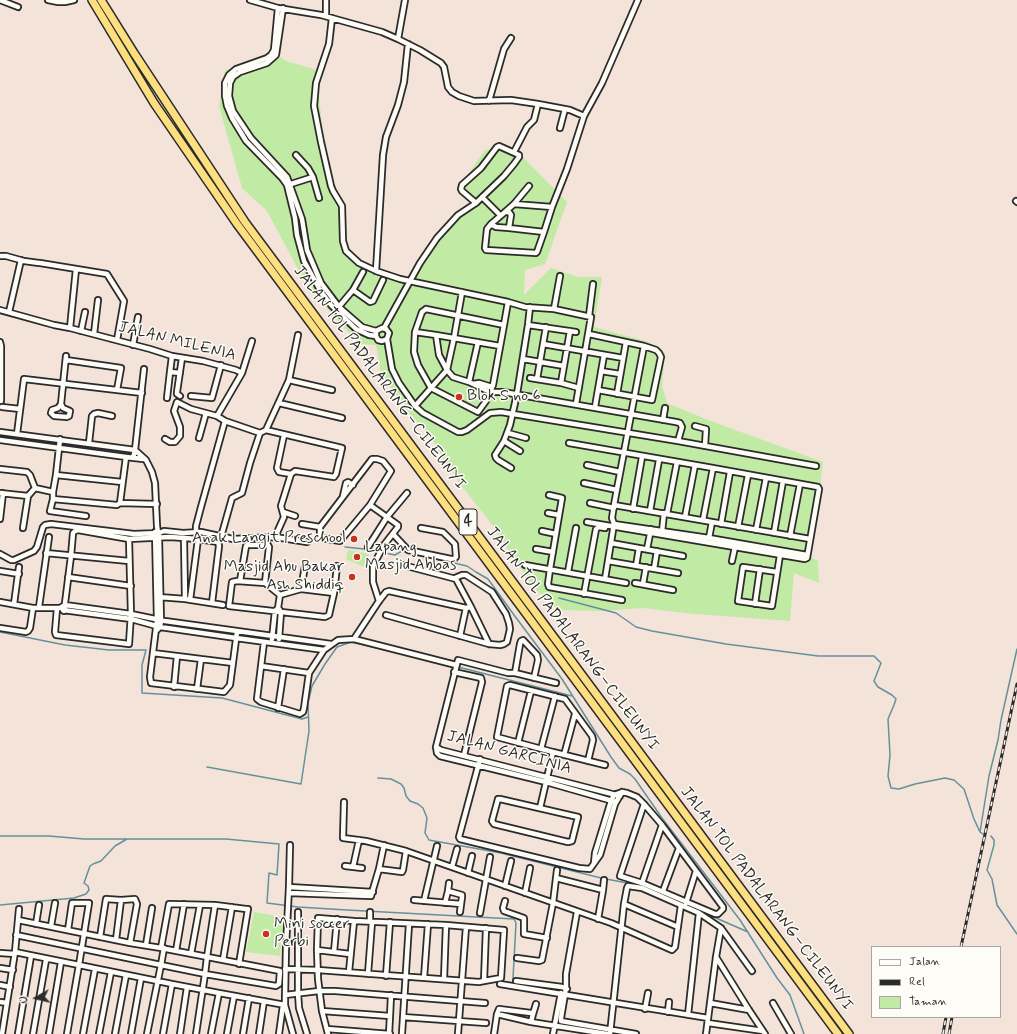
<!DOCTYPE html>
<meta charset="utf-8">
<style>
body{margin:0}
#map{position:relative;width:1017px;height:1034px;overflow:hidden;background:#f4e3d9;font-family:Mynerve,sans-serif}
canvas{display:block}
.legend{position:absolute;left:871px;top:946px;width:130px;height:72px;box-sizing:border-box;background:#fdfcf7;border:1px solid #a9a8a5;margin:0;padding:5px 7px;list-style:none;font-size:12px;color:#2b2b2b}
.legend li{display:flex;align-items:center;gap:8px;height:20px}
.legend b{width:20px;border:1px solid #a9a8a5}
.north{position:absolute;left:16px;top:978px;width:40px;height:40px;-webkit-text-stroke:3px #fdfcf7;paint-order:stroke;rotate:262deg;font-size:11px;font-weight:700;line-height:16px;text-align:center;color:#2b2b2b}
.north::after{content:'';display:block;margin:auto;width:14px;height:18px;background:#2b2b2b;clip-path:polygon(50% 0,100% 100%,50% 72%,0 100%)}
</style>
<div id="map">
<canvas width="1017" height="1034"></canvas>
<ul class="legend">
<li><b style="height:5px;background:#fdfcf7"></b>Jalan</li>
<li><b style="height:5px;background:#2b2b2b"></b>Rel</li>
<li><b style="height:11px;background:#c1eaa5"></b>Taman</li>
</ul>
<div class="north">U</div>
</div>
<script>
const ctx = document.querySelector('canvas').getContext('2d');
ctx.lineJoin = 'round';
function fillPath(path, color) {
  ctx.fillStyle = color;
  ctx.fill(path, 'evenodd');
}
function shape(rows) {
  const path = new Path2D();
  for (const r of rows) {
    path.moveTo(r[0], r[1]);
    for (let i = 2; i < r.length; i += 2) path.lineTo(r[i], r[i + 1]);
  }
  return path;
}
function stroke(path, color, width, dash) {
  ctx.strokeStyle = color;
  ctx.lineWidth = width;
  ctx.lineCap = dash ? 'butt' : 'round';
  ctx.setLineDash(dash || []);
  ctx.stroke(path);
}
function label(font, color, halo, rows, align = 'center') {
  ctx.font = font + ' Mynerve,sans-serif';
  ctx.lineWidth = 3;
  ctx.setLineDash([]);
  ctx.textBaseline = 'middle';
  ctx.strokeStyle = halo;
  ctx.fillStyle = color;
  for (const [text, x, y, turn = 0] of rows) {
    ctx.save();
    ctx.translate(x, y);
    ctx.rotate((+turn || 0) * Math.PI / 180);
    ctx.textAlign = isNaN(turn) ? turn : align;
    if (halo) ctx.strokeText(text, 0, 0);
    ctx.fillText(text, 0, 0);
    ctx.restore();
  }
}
fillPath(shape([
 [278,8,283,8,277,55,286,61,321,71,317,81,327,167,342,206,343,247,364,265,400,279,411,277,439,233,473,204,469,199,461,184,485,150,514,148,567,202,545,264,525,270,524,295,551,268,578,277,602,277,594,327,649,342,665,353,662,386,667,403,708,420,823,462,811,557,818,561,819,583,794,573,790,621,695,614,643,608,602,611,558,610,532,586,493,526,460,484,429,435,404,408,381,373,376,345,359,344,329,311,299,271,267,211,242,188,219,106,225,70,268,57],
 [348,550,369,554,364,567,346,559],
 [254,912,283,917,280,956,246,952]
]), '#c1eaa5');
stroke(shape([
 [345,547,364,549,395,555,402,551,467,566,476,572,488,579,514,615,562,679,611,757,619,768,630,774,635,779,662,818,740,920,777,978,790,995,804,1034],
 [559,598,616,613,636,627,652,631,726,644,818,656,874,656,881,663,874,681,878,687,892,695,896,699,894,705,888,719,890,755,888,776,891,788,899,789,915,784,945,778,954,780,964,789,974,819,980,832,983,834],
 [0,632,65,645,109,650,146,650,142,665,142,693,222,698,302,719,308,717],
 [458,667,572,696],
 [207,767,301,784,309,731,308,703,312,686,325,664,337,647,351,642,421,658],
 [378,778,391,779,401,784,404,788,406,796,410,801,418,804,423,808,427,818,425,833,429,840,501,853,601,878,643,886],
 [980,832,989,776,998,740,1001,720,1017,649],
 [0,836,49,836,84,839,127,839],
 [991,836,994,840,994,845,987,870,992,879,997,905,1017,934],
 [658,892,673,899],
 [0,905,74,898,86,894,89,890,88,886,84,883,90,866,93,864,101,861,115,846,127,839,226,839,279,844,277,875,269,873,267,903,298,907,347,910,514,919,516,923,513,978,513,982,516,983],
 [700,911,748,932],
 [545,987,563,990,563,992],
 [577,1026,599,1030],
 [612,1033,617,1034]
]), '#63929c', 1.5);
const minor = shape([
 [0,0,18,7],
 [48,0,58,2,65,2,74,0],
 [250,0,278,8,321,15,382,32,398,39,405,0],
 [326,0,326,16],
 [278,8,274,50,271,55,267,58,236,69,229,75,225,83,225,96,227,106,232,118,246,141,282,178,287,185,295,218,297,235,304,261,320,290,331,305,356,329,369,335,376,336,378,340,382,341,387,339,389,333,386,329,382,328,376,331,376,336],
 [283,8,276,55,267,63,240,72,233,77,230,83,229,96,233,111,251,138,287,177,302,219,307,250,321,283,339,307,362,327,376,331],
 [332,18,329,44,316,83,314,106,321,142,331,186,333,191,342,206,343,241,346,251,359,263,376,271,400,279,508,302,525,307,554,309,591,317,576,404],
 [398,39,420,50,441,63,444,67,448,87,452,92,459,96,474,101,511,100,538,104,570,110,584,116],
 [489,101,504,49,511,38],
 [560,128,565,109],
 [514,152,527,127,534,120,538,104],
 [313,177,319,198],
 [291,184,313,177,308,168,296,155],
 [482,197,500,215],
 [1016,201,1017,202],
 [514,204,552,207,544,232],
 [552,207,567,169,584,116,602,83,638,0],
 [505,212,509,212,511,215,509,228,544,232,537,252,536,253,486,250,485,248,487,229,491,224,505,212],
 [505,212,514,204,529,186],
 [491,224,496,227,509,228],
 [0,256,6,256,24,261,39,263],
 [40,263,107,274,124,301,117,340],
 [376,271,383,155,386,137,398,105,404,82,408,44],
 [353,290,370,302,373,301,383,280],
 [337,309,353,290,363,272],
 [426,309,504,325,493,385,486,401,478,412,431,388,418,365,414,352,415,332,422,312,426,309],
 [554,309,560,276],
 [0,310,54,325,70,328,150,349,172,356,203,361,236,370,242,373,217,416,225,421,260,433,266,430,289,380,298,335],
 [9,312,21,260],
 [589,316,593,284],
 [504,325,508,302],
 [528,325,576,332],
 [70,328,76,269],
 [384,328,420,263,437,238,458,215,476,203,504,176,514,164,519,157,519,155,499,146,497,147,481,168,462,185,461,189,462,191,476,203],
 [81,331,85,312],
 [415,332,436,335,500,346],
 [94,334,98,300],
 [589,334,644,346,656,350,659,353,661,357,652,400,598,390],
 [436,335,439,355,447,370,453,377,469,382,478,342],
 [387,339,392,369,399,383,415,406,423,413,458,432,462,432,467,430,490,413,501,412,678,441,816,466],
 [0,342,1,346,1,401],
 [543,344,623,358],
 [133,345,138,317],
 [644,346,614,505,612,518,614,524,709,538,807,555],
 [523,359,564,366],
 [66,360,121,368,117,390],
 [601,371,620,374],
 [170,372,172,356],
 [242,373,252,341],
 [530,378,561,383,579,388],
 [537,379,546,327],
 [289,380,332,390],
 [469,382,490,392,503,392,676,422,680,423,682,427,678,441],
 [561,383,570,331],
 [473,384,479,383,492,387],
 [617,394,626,342],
 [180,396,177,394,177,392,182,358],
 [191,396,212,398,221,365],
 [167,398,170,372,180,373],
 [279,403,342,418],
 [61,404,63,408,70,411,69,416,67,417,54,416,51,413,52,410,58,408,61,404,66,356],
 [415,406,447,370,454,338,462,292],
 [2,407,20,409],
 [595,407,604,355],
 [663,420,665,408],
 [695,426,706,429,705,446],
 [266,430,342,448,336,474,334,477,295,471,291,474,281,506,284,517,275,537],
 [0,432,135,450,146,460,152,472,155,483,157,526,159,538,161,621,160,627,156,631],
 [508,433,526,438],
 [17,434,24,379,142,393],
 [284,435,277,468,279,472,291,474],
 [199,438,206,413],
 [165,439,170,442,175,442,180,436,180,427,174,411,177,402,191,409,217,416],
 [0,440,126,457,143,459],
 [504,441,520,451],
 [89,443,92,416,94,414,98,413,112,416],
 [569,443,713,468,818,487,819,489,807,558,805,559,587,522],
 [133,458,135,450,144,369],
 [587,465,620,472],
 [511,468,498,460,496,458,495,455,504,441,510,425,517,394,528,325,530,307],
 [0,469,27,472,30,475,35,488],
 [56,475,122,482],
 [584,483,617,490],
 [53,492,56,475,60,439],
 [0,493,28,496,35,488,53,492,53,499,117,505,120,503,126,457],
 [549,495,562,498,550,569,548,584,549,587,622,600],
 [343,496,346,483,348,482,353,485],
 [53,499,50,511,86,516],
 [120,503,157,504],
 [590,503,614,508],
 [614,505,810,539],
 [633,509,642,457],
 [650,511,659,460],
 [283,512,295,516],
 [548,513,559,515],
 [667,514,677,462],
 [685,517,695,465],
 [0,519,3,493],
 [703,520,713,468],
 [302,524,320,527,372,459,377,459,383,461,391,471,370,505,398,525,398,527,384,545,373,566,373,582,379,601],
 [721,524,730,472],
 [320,527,320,535,322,538,340,541,370,505],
 [738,527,748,475],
 [23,528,28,496],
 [756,530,766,478],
 [542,531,556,534],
 [155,532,157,620,150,677,151,683,224,692,230,685,237,632],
 [196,532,196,526,201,507,225,421],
 [662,532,664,513],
 [774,533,783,481],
 [393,534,408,550,451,559,454,559,456,557,455,544,443,532,421,528],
 [790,536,800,484],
 [221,537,232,498,242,493,250,463,260,433],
 [184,538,185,599],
 [709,538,712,522],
 [611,543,683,556],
 [368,547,387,517,407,493],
 [536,549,553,552],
 [647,549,651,529],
 [46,553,129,561],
 [0,554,11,560,14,560,34,551,37,547,43,527,45,525,51,524,134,534,159,533,164,531,183,533,201,532,233,539,275,537,307,542],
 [608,561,678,573],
 [732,561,735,547],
 [403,565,456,579,471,607],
 [525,565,626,583],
 [636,566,639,548],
 [654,569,657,551],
 [0,571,19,574],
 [568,572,576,528],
 [777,572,743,567,738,601,772,606,780,555],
 [68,577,131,586],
 [605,579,614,524],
 [240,581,246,546,247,545,268,545,269,547,265,583,280,595],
 [265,583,237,581,232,582,229,606,325,617,329,615,334,593,301,589,280,595],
 [635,583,673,590],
 [643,584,646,567],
 [301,589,305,566],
 [334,593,337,566],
 [584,594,596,529,599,527,605,528],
 [159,597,185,599,223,605],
 [190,600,198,539],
 [0,602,33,608,60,608,65,605,131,614,165,621,331,644],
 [14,604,19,567],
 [755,604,760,569],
 [39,607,49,537],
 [57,608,55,632,56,635,129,644,131,614,129,539],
 [63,610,131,619,160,627,236,638,324,650],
 [64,611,71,556,73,533,75,531,78,530,129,539,170,537,198,539,218,542,219,546,212,603],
 [386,615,489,644,500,645,504,644,507,642,510,629,509,623,506,614,492,592,466,575,462,575,455,578],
 [0,628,26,632,28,631,30,628,33,608],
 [460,636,466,608],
 [272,639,275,611,278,608,280,595],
 [279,639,281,612,279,609],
 [354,639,379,601,386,592,389,591,466,608,471,607,489,644],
 [264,642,257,699,261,702,300,714,303,712,304,708,309,673,324,650,338,640,354,639,456,665],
 [153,653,233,663],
 [261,666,309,673],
 [454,672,481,678,482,682,464,755],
 [515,673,556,683],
 [534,678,538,660,537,655,523,640,521,641,520,644,515,673,508,673,458,660,436,747,437,753,440,756,546,782,616,802],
 [174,687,177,656],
 [197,689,201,659],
 [278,708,284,669],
 [518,743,531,691],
 [436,747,441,750,620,796],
 [541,749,555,696],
 [553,752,605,765],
 [564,755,575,714],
 [480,759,459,837,460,839,579,868,590,869,600,855,615,804,622,792],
 [498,799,500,799,578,817,572,841,568,842,494,824,492,821,498,799],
 [344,802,343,838,366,841,406,851,611,923,672,950,675,947,681,905],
 [644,804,662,825,723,907,723,909,718,914,715,914,642,883,620,876,644,804],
 [540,808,553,752,497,737,507,686,510,685,565,699,592,736,593,740,588,761],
 [594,863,595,853,611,801,614,795,622,792,627,793,637,797,644,804],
 [345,866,362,868],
 [353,867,359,840],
 [452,867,457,849],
 [379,869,402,872,403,870,406,851],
 [468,873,472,856],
 [556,878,603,890,598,919],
 [642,883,662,825],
 [505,886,511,861],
 [289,887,290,845],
 [603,890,604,880],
 [448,891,449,883],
 [663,891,679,848],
 [289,893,371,896,379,869,384,845],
 [525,893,530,868],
 [414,900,461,904],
 [424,901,437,846],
 [505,901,503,908,504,911,524,918,524,934,547,938],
 [445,903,448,891,462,895,462,897,460,912],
 [686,903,696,871],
 [624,904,678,927],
 [298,912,298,993,299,1008,307,1034],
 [577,912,566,974,566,988,561,1018,561,1021,636,1034],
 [480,913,490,857],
 [18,920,19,909],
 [354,921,446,925,504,930,501,978,484,981,486,928],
 [370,921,370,912],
 [36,924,39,905],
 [51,926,55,903],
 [16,935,161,965,147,1034],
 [100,937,106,899,121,900,135,899,137,904,130,943],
 [116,940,121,900],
 [146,945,152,908],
 [161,948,169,904,215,905,246,909,248,909,239,964],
 [164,948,161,965,205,974,207,957,215,905],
 [317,950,350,954],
 [176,951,184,904],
 [15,952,79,965,89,903,72,903,68,930],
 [334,952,337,919],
 [0,953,15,954],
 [191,954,200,905],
 [716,957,749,1010,765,1034],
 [517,958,539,961,542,960,553,903,557,870],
 [223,960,232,907],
 [0,968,13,970],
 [285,969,318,970,479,982,484,981],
 [368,974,372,922],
 [386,976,390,922],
 [424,978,428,924],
 [444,979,446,925],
 [516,981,562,987,567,989],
 [172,984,219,993],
 [500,984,708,1018],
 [0,985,10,987],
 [285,995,319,991,335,991,485,1003],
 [0,1002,7,1003],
 [710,1003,749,1010],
 [773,1003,791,1034],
 [645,1009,648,993],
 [322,1011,390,1016,389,1034],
 [668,1012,669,1002],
 [497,1014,499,1009,531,1013,533,1014,531,1022],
 [533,1014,536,1004],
 [688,1015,699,913],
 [390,1016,391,995],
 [403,1017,486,1023],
 [708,1023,763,1031],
 [327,1029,390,1034],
 [2,1034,15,952,18,920,130,943,161,948,280,971,279,984,276,986,205,974,196,1034],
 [18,1034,31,956],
 [33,1034,46,960],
 [49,1034,61,962],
 [67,1034,79,965,172,984,163,1034],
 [83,1034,95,969],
 [99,1034,111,972],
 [115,1034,126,975],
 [131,1034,141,978],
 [180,1034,187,987],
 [211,1034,219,993,285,1005],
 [227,1034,234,996],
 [243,1034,249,998],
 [259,1034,264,1001],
 [279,1034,283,1005],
 [293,1034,285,1005,285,997,286,946,289,887,373,892],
 [328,1034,322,1011,318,979,317,950,318,918,354,921,349,972],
 [402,1034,409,924],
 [458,1034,466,927],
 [494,1034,497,1014,531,1022,607,1034],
 [553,1034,561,993],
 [610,1034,624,904,627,888,628,886,642,888,699,913,721,928,752,971],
 [706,1034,716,957,721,928]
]);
const highway = shape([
 [92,0,154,103,237,224,838,1034],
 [101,0,134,53,245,222,849,1034]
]);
stroke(minor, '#2b2b2b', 8);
stroke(highway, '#2b2b2b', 10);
stroke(minor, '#fdfcf7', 4.5);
stroke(highway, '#fedf80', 7);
const rail = shape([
 [961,947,1017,684],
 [943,1034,946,1017],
 [949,1034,952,1017]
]);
stroke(rail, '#2b2b2b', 3);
stroke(rail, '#fdfcf7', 1.5, [4.5]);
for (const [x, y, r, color] of [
 [459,397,4,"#c8321e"],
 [354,539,4,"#c8321e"],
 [357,557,4,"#c8321e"],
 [352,577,4,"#c8321e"],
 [266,934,4,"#c8321e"]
]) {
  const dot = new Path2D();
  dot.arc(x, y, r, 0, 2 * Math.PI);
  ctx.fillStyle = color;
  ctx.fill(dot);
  stroke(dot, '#fdfcf7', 1.5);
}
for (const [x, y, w] of [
 [468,522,18]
]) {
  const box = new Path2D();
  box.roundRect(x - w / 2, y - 13, w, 26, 3);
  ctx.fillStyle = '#fdfcf7';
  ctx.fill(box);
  stroke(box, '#2b2b2b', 1);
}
label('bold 15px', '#2b2b2b', null, [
 ["4",468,522]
]);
label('16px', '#2b2b2b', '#fdfcf7', [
 ["JALAN MILENIA",177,342,14],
 ["JALAN TOL PADALARANG–CILEUNYI",379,378,53],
 ["JALAN TOL PADALARANG–CILEUNYI",572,639,53],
 ["JALAN GARCINIA",509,753,15],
 ["JALAN TOL PADALARANG–CILEUNYI",766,899,53]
]);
label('16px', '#2b2b2b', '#fdfcf7', [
 ["Blok S no 6",467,397],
 ["Anak Langit Preschool",346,539,"right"],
 ["Lapang",365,548],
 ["Masjid Abbas",365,566],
 ["Masjid Abu Bakar",344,568,"right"],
 ["Ash Shiddiq",344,586,"right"],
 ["Mini soccer",274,925],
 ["Perbi",274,943]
], 'left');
</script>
